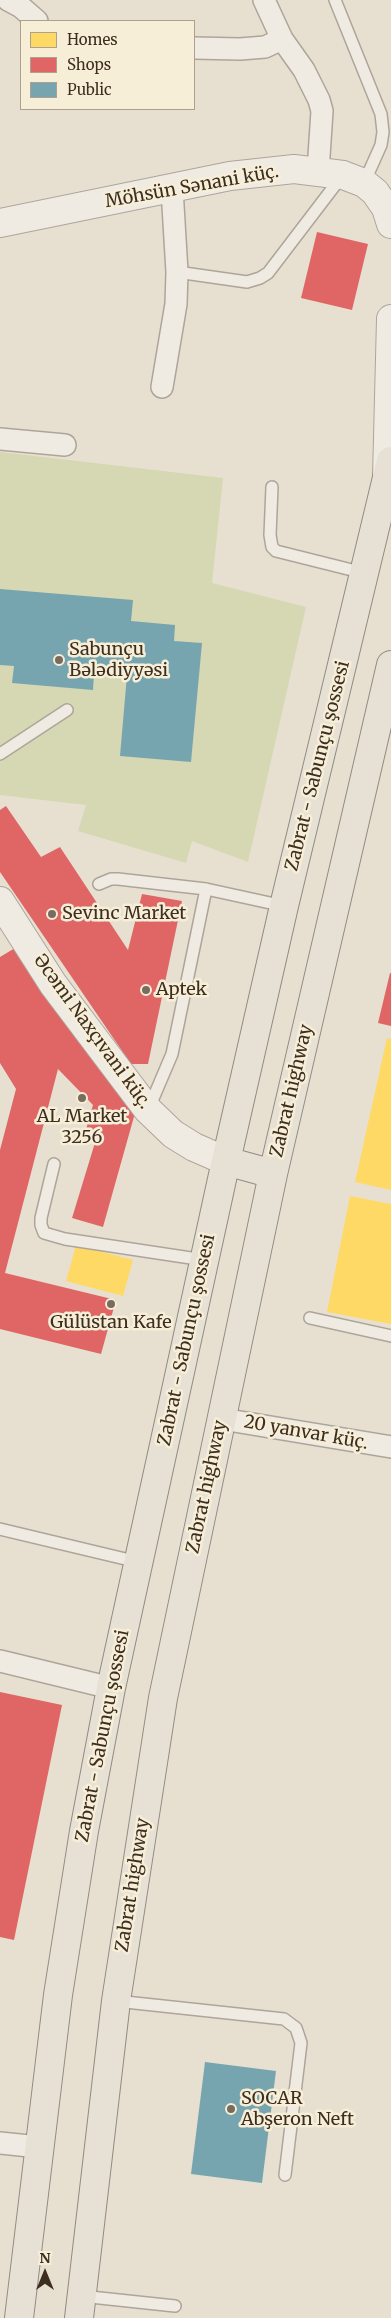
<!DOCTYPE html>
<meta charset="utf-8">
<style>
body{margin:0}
#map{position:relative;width:391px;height:2318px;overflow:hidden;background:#e7e0d1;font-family:Merriweather,serif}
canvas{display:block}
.legend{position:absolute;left:20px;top:20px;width:175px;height:90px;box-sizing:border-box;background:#f7eed8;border:1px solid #ada18e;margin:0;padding:6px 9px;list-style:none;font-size:15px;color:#3d2e20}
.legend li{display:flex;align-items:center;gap:10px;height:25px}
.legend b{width:25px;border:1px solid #ada18e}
.north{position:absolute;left:20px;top:2248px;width:50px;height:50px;-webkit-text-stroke:4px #f7eed8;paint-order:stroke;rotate:0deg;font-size:14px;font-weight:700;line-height:20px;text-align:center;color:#3d2e20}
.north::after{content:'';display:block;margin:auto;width:18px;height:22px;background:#3d2e20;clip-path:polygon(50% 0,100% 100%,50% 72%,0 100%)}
</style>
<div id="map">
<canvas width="391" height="2318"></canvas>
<ul class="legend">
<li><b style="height:14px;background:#ffd966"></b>Homes</li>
<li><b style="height:14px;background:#e06666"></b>Shops</li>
<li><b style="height:14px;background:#76a5af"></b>Public</li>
</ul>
<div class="north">N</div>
</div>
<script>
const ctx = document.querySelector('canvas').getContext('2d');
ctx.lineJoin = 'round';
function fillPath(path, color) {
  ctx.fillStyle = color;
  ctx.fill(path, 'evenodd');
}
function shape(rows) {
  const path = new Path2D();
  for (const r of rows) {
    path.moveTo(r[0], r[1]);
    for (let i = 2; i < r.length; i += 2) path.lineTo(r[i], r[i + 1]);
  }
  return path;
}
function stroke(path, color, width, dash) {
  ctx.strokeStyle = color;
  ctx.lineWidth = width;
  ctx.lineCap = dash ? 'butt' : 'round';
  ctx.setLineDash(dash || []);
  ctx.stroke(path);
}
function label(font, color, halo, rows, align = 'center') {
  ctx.font = font + ' Merriweather,serif';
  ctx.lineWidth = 5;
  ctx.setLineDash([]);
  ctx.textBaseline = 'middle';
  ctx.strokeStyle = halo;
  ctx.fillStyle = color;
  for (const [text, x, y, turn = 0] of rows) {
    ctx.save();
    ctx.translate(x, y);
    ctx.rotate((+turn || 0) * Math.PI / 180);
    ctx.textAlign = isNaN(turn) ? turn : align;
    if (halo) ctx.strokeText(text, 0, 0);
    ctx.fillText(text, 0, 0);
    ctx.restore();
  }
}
fillPath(shape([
 [0,452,223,478,212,583,306,607,248,862,192,841,186,863,78,831,86,805,0,795]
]), '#d6d7b3');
fillPath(shape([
 [387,1038,391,1039,391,1190,355,1182],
 [350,1196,391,1204,391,1324,327,1312],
 [76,1245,133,1260,123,1296,66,1281]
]), '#ffd966');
fillPath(shape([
 [317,232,368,244,352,310,301,298],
 [6,806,41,857,60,847,128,950,142,894,182,901,148,1064,131,1064,0,872,0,810],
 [15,948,137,1106,103,1227,72,1218,97,1136,85,1133,93,1105,58,1069,5,1273,116,1300,101,1354,0,1329,0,1150,16,1089,0,1063,0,957],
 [390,973,391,973,391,1026,378,1023],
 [0,1692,62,1705,14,1940,0,1937]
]), '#e06666');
fillPath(shape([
 [0,589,133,600,131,621,175,625,174,641,202,643,191,762,120,756,127,675,94,673,93,690,12,683,14,666,0,665],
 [205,2062,276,2071,262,2183,191,2174]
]), '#76a5af');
const service = shape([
 [335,0,381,114,383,132,381,145,364,183],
 [177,272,247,282,260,278,268,273,342,176],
 [272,487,270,535,272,547,276,551,364,573],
 [0,754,67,710],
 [99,884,111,879,118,879,206,889,284,906],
 [149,1108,172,1054,206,889],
 [54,1164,41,1218,41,1225,44,1233,65,1239,204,1260],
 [310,1318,391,1336],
 [0,1529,138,1562],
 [116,2001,284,2019,296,2028,301,2043,285,2175],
 [81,2296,175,2306]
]);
const minor = shape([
 [8,0,21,7,37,21],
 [264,0,282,39],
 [194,48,240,49,265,47,282,39,304,70,319,100,322,111,318,171],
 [162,387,176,304,177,272,172,189],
 [0,439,65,445],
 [222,1419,391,1447],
 [0,1661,111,1688],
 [0,2143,39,2147]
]);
const tertiary = shape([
 [0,223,230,176,294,169,343,175,364,183,375,192,386,208,391,224],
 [387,477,391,319],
 [0,901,53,984,148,1110,173,1134,194,1147,226,1161]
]);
const primary = shape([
 [226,1161,273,1174],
 [19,2318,58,1995,84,1831,111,1688,226,1161,284,906,391,461],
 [79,2318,116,2001,163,1698,273,1174,391,665]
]);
stroke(service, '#ada599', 14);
stroke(minor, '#ada599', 24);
stroke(tertiary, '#ada599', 30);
stroke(primary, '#928b80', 30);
stroke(service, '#efebe3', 11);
stroke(minor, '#efebe3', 21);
stroke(tertiary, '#efebe3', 28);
stroke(primary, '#e6e1d4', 28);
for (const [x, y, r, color] of [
 [59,660,5,"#786c5e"],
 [52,914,5,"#786c5e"],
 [146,990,5,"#786c5e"],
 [82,1098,5,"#786c5e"],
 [111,1304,5,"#786c5e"],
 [231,2109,5,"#786c5e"]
]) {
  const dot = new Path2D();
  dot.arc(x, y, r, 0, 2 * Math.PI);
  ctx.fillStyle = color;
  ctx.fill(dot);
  stroke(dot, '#f7eed8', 2);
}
label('18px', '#3d2e20', '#f7eed8', [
 ["Möhsün Sənani küç.",192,187,-10],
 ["Zabrat - Sabunçu şossesi",318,766,-76],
 ["Əcəmi Naxçıvani küç.",92,1032,54],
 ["Zabrat highway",292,1091,-77],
 ["Zabrat - Sabunçu şossesi",187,1340,-78],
 ["20 yanvar küç.",306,1433,10],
 ["Zabrat highway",207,1487,-78],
 ["Zabrat - Sabunçu şossesi",103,1736,-79],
 ["Zabrat highway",133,1885,-81]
]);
label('18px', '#3d2e20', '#f7eed8', [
 ["Sabunçu",69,650],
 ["Bələdiyyəsi",69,671],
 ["Sevinc Market",62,914],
 ["Aptek",156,990],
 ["AL Market",82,1117,"center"],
 ["3256",82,1138,"center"],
 ["Gülüstan Kafe",111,1323,"center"],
 ["SOCAR",241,2099],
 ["Abşeron Neft",241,2120]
], 'left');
</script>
